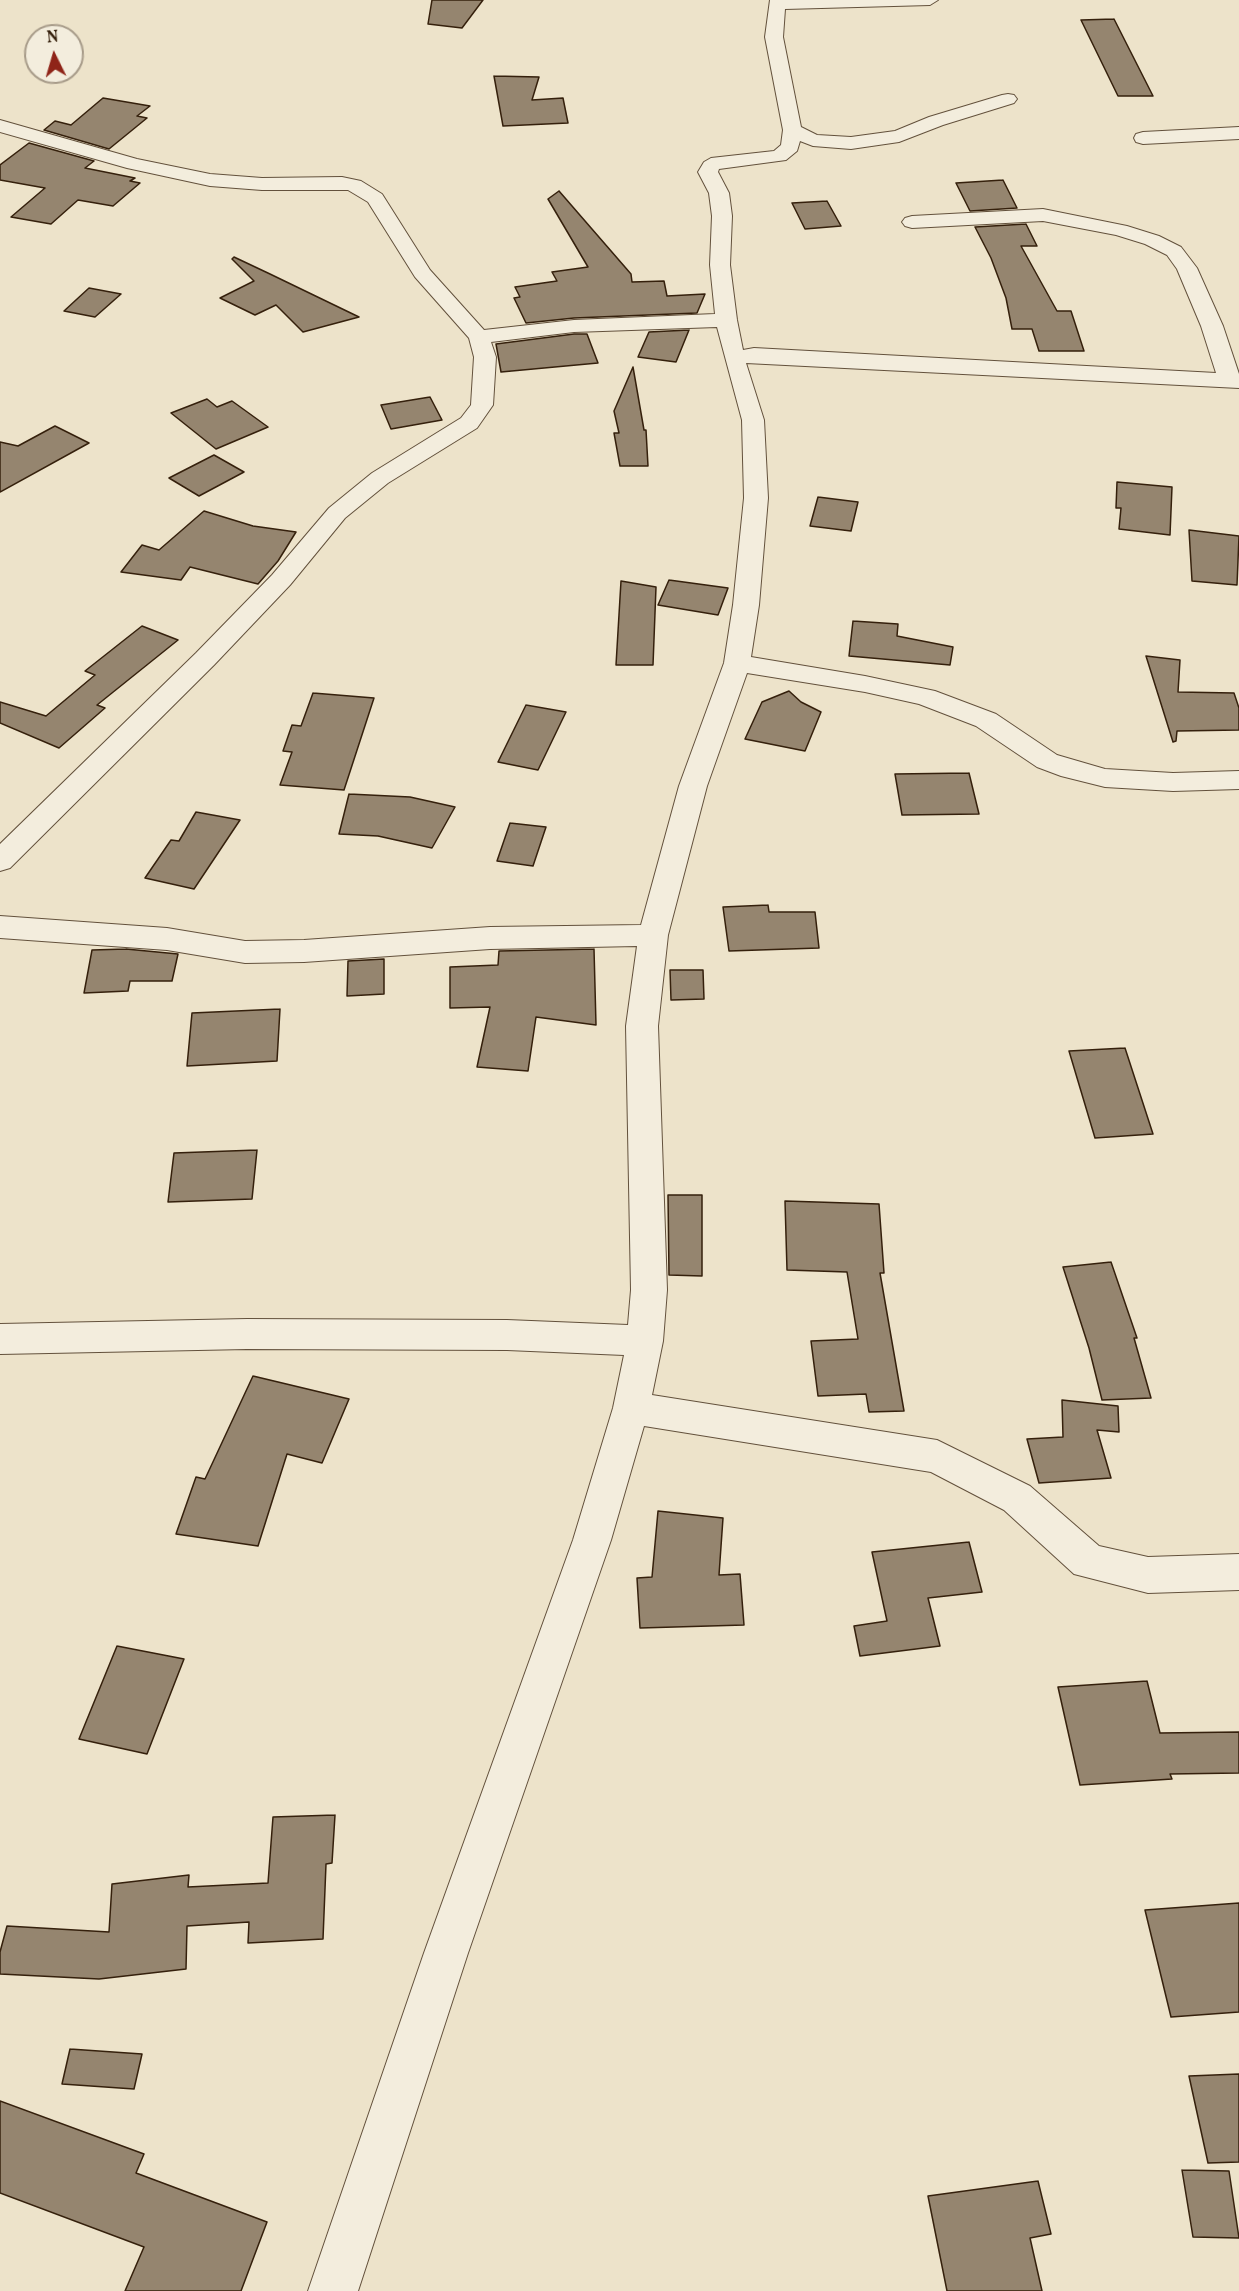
<!DOCTYPE html>
<style>
body{margin:0}
#map{position:relative;width:1239px;height:2291px;overflow:hidden;background:#ede3ca;font-family:Vollkorn,serif}
canvas{display:block}
.north{position:absolute;left:24px;top:24px;width:60px;height:60px;box-sizing:border-box;background:#f3eddd;border:2px solid #a79b89;border-radius:50%;rotate:355deg;font-size:16px;font-weight:700;line-height:24px;text-align:center;color:#35200c}
.north::after{content:'';display:block;margin:auto;width:21px;height:27px;background:#8f2418;clip-path:polygon(50% 0,100% 100%,50% 72%,0 100%)}
</style>
<div id="map">
<canvas width="1239" height="2291"></canvas>
<div class="north">N</div>
</div>
<script>
const ctx = document.querySelector('canvas').getContext('2d');
ctx.lineJoin = 'round';
function fillPath(path, color) {
  ctx.fillStyle = color;
  ctx.fill(path, 'evenodd');
}
function shape(rows) {
  const path = new Path2D();
  for (const r of rows) {
    path.moveTo(r[0], r[1]);
    for (let i = 2; i < r.length; i += 2) path.lineTo(r[i], r[i + 1]);
  }
  return path;
}
function stroke(path, color, width, dash) {
  ctx.strokeStyle = color;
  ctx.lineWidth = width;
  ctx.lineCap = dash ? 'butt' : 'round';
  ctx.setLineDash(dash || []);
  ctx.stroke(path);
}
const building = shape([
 [432,0,483,0,462,28,428,24,432,0],
 [1114,19,1153,96,1118,96,1081,20,1114,19],
 [494,76,539,77,532,100,563,98,568,123,503,126,494,76],
 [103,98,150,106,137,116,147,118,109,149,44,130,55,121,71,125,103,98],
 [29,143,94,161,85,168,135,178,130,181,140,183,113,206,78,200,51,224,11,217,45,188,0,180,0,165,29,143],
 [1003,180,1017,208,970,211,956,183,1003,180],
 [559,191,631,274,632,282,664,281,667,296,705,294,697,313,574,318,526,323,514,298,520,297,515,287,557,281,552,272,588,267,548,199,559,191],
 [827,201,841,226,805,229,792,203,827,201],
 [1026,224,1037,246,1021,246,1057,311,1071,311,1084,351,1039,351,1032,329,1012,329,1006,298,991,258,975,227,1026,224],
 [234,257,270,274,359,317,303,332,276,305,255,315,220,298,254,281,232,259,234,257],
 [89,288,121,294,95,317,64,311,89,288],
 [689,330,676,362,638,357,649,332,689,330],
 [574,334,587,334,598,363,501,372,496,344,574,334],
 [633,367,644,430,646,430,648,466,620,466,614,433,619,433,614,411,633,367],
 [430,397,442,420,391,429,381,405,430,397],
 [207,399,217,407,232,401,268,427,216,449,171,413,207,399],
 [55,426,89,443,0,492,0,442,18,446,55,426],
 [214,455,244,472,199,496,169,478,214,455],
 [1117,482,1172,487,1170,535,1119,529,1121,508,1116,508,1117,482],
 [818,497,858,502,851,531,810,526,818,497],
 [204,511,253,526,296,532,278,561,258,584,190,567,181,580,121,572,142,545,159,550,204,511],
 [1189,530,1239,536,1237,585,1192,581,1189,530],
 [669,580,728,588,718,615,658,605,669,580],
 [621,581,656,587,653,665,616,665,621,581],
 [853,621,898,624,897,636,953,647,950,665,849,656,853,621],
 [142,626,178,640,97,705,105,708,59,748,0,723,0,702,46,716,95,675,85,671,142,626],
 [1146,656,1180,660,1178,692,1234,693,1239,708,1239,730,1177,731,1176,741,1173,742,1146,656],
 [789,691,801,702,821,712,805,751,745,739,762,702,789,691],
 [313,693,374,698,344,790,280,785,292,752,283,751,292,725,301,726,313,693],
 [526,705,566,712,538,770,498,762,526,705],
 [969,773,979,814,902,815,895,774,969,773],
 [349,794,410,797,455,807,432,848,378,836,339,834,349,794],
 [196,812,240,820,194,889,145,878,171,840,179,841,196,812],
 [510,823,546,827,533,866,497,861,510,823],
 [768,905,769,912,815,912,819,948,729,951,723,907,768,905],
 [126,949,178,954,172,981,130,981,128,991,84,993,92,950,126,949],
 [594,949,596,1025,536,1017,528,1071,477,1067,490,1007,450,1008,450,967,498,965,499,951,594,949],
 [384,959,384,994,347,996,348,961,384,959],
 [670,970,703,970,704,999,671,1000,670,970],
 [280,1009,277,1061,187,1066,192,1013,280,1009],
 [1125,1048,1153,1134,1095,1138,1069,1051,1125,1048],
 [257,1150,252,1199,168,1202,174,1153,257,1150],
 [668,1195,702,1195,702,1276,669,1275,668,1195],
 [785,1201,879,1204,884,1273,880,1273,904,1411,869,1412,866,1394,818,1396,811,1341,858,1339,847,1272,787,1270,785,1201],
 [1111,1262,1137,1338,1134,1338,1151,1398,1102,1400,1089,1348,1063,1267,1111,1262],
 [253,1376,349,1399,322,1463,287,1454,258,1546,176,1534,196,1477,205,1479,253,1376],
 [1062,1400,1118,1406,1119,1432,1097,1430,1111,1478,1039,1483,1027,1439,1063,1437,1062,1400],
 [658,1511,723,1518,719,1575,740,1574,744,1625,640,1628,637,1578,652,1577,658,1511],
 [969,1542,982,1592,928,1598,940,1646,860,1656,854,1626,887,1621,872,1552,969,1542],
 [117,1646,184,1659,147,1754,79,1739,117,1646],
 [1147,1681,1160,1733,1239,1732,1239,1773,1170,1774,1172,1779,1080,1785,1058,1687,1147,1681],
 [335,1815,332,1863,326,1864,323,1939,248,1943,249,1922,187,1926,186,1969,99,1979,0,1974,0,1952,7,1926,109,1932,112,1884,189,1875,188,1887,268,1883,273,1817,335,1815],
 [1239,1903,1239,2012,1171,2017,1145,1910,1239,1903],
 [70,2049,142,2054,134,2089,62,2084,70,2049],
 [1239,2074,1239,2162,1208,2163,1189,2076,1239,2074],
 [0,2101,144,2154,136,2173,267,2222,241,2291,125,2291,144,2247,0,2193,0,2101],
 [1182,2170,1229,2171,1239,2238,1193,2237,1182,2170],
 [1038,2181,1051,2234,1030,2238,1042,2291,947,2291,928,2196,1038,2181]
]);
fillPath(building, '#95856f');
stroke(building, '#35200c', 1.5);
const minor = shape([
 [770,0,938,0,930,5,785,9,783,37,801,127,817,135,851,137,895,131,929,117,1002,95,1008,94,1014,95,1017,99,1014,103,943,125,899,142,851,149,813,146,800,141,797,151,786,160,719,169,718,172,729,193,732,216,730,265,737,320,743,350,754,348,1216,373,1201,326,1177,269,1167,255,1145,244,1116,235,1043,221,912,228,905,226,902,222,905,218,912,216,1043,209,1127,226,1159,236,1181,247,1197,268,1223,326,1239,374,1239,388,746,363,764,420,768,498,759,605,751,657,865,676,935,691,996,714,1057,755,1105,769,1173,773,1239,771,1239,789,1173,791,1105,787,1061,776,1037,767,976,726,919,704,865,692,747,673,707,786,668,935,658,1026,667,1290,663,1341,652,1395,937,1440,1030,1486,1099,1546,1148,1557,1239,1554,1239,1590,1148,1593,1074,1574,1004,1510,931,1472,644,1426,611,1540,468,1953,358,2291,308,2291,424,1953,573,1540,613,1408,624,1355,507,1350,247,1349,0,1354,0,1324,247,1319,507,1320,628,1325,631,1290,626,1026,637,946,490,949,304,962,245,963,167,950,0,938,0,916,167,928,245,941,304,940,490,927,641,925,679,786,724,663,733,605,744,498,742,420,717,327,574,332,491,342,496,357,493,405,477,428,388,483,345,518,290,585,214,665,10,868,0,871,0,844,196,653,272,575,329,508,372,473,461,418,471,405,474,357,469,338,415,277,368,202,348,190,262,190,210,186,127,168,0,132,0,120,137,159,210,174,262,178,342,177,361,181,382,194,430,270,484,330,574,320,715,314,710,265,712,216,709,193,698,172,704,162,711,158,774,151,781,145,783,130,765,37,770,0],
 [1239,127,1239,139,1143,144,1136,142,1134,138,1136,134,1143,132,1239,127]
]);
stroke(minor, '#63513c', 2);
fillPath(minor, '#f3eddd');
</script>
